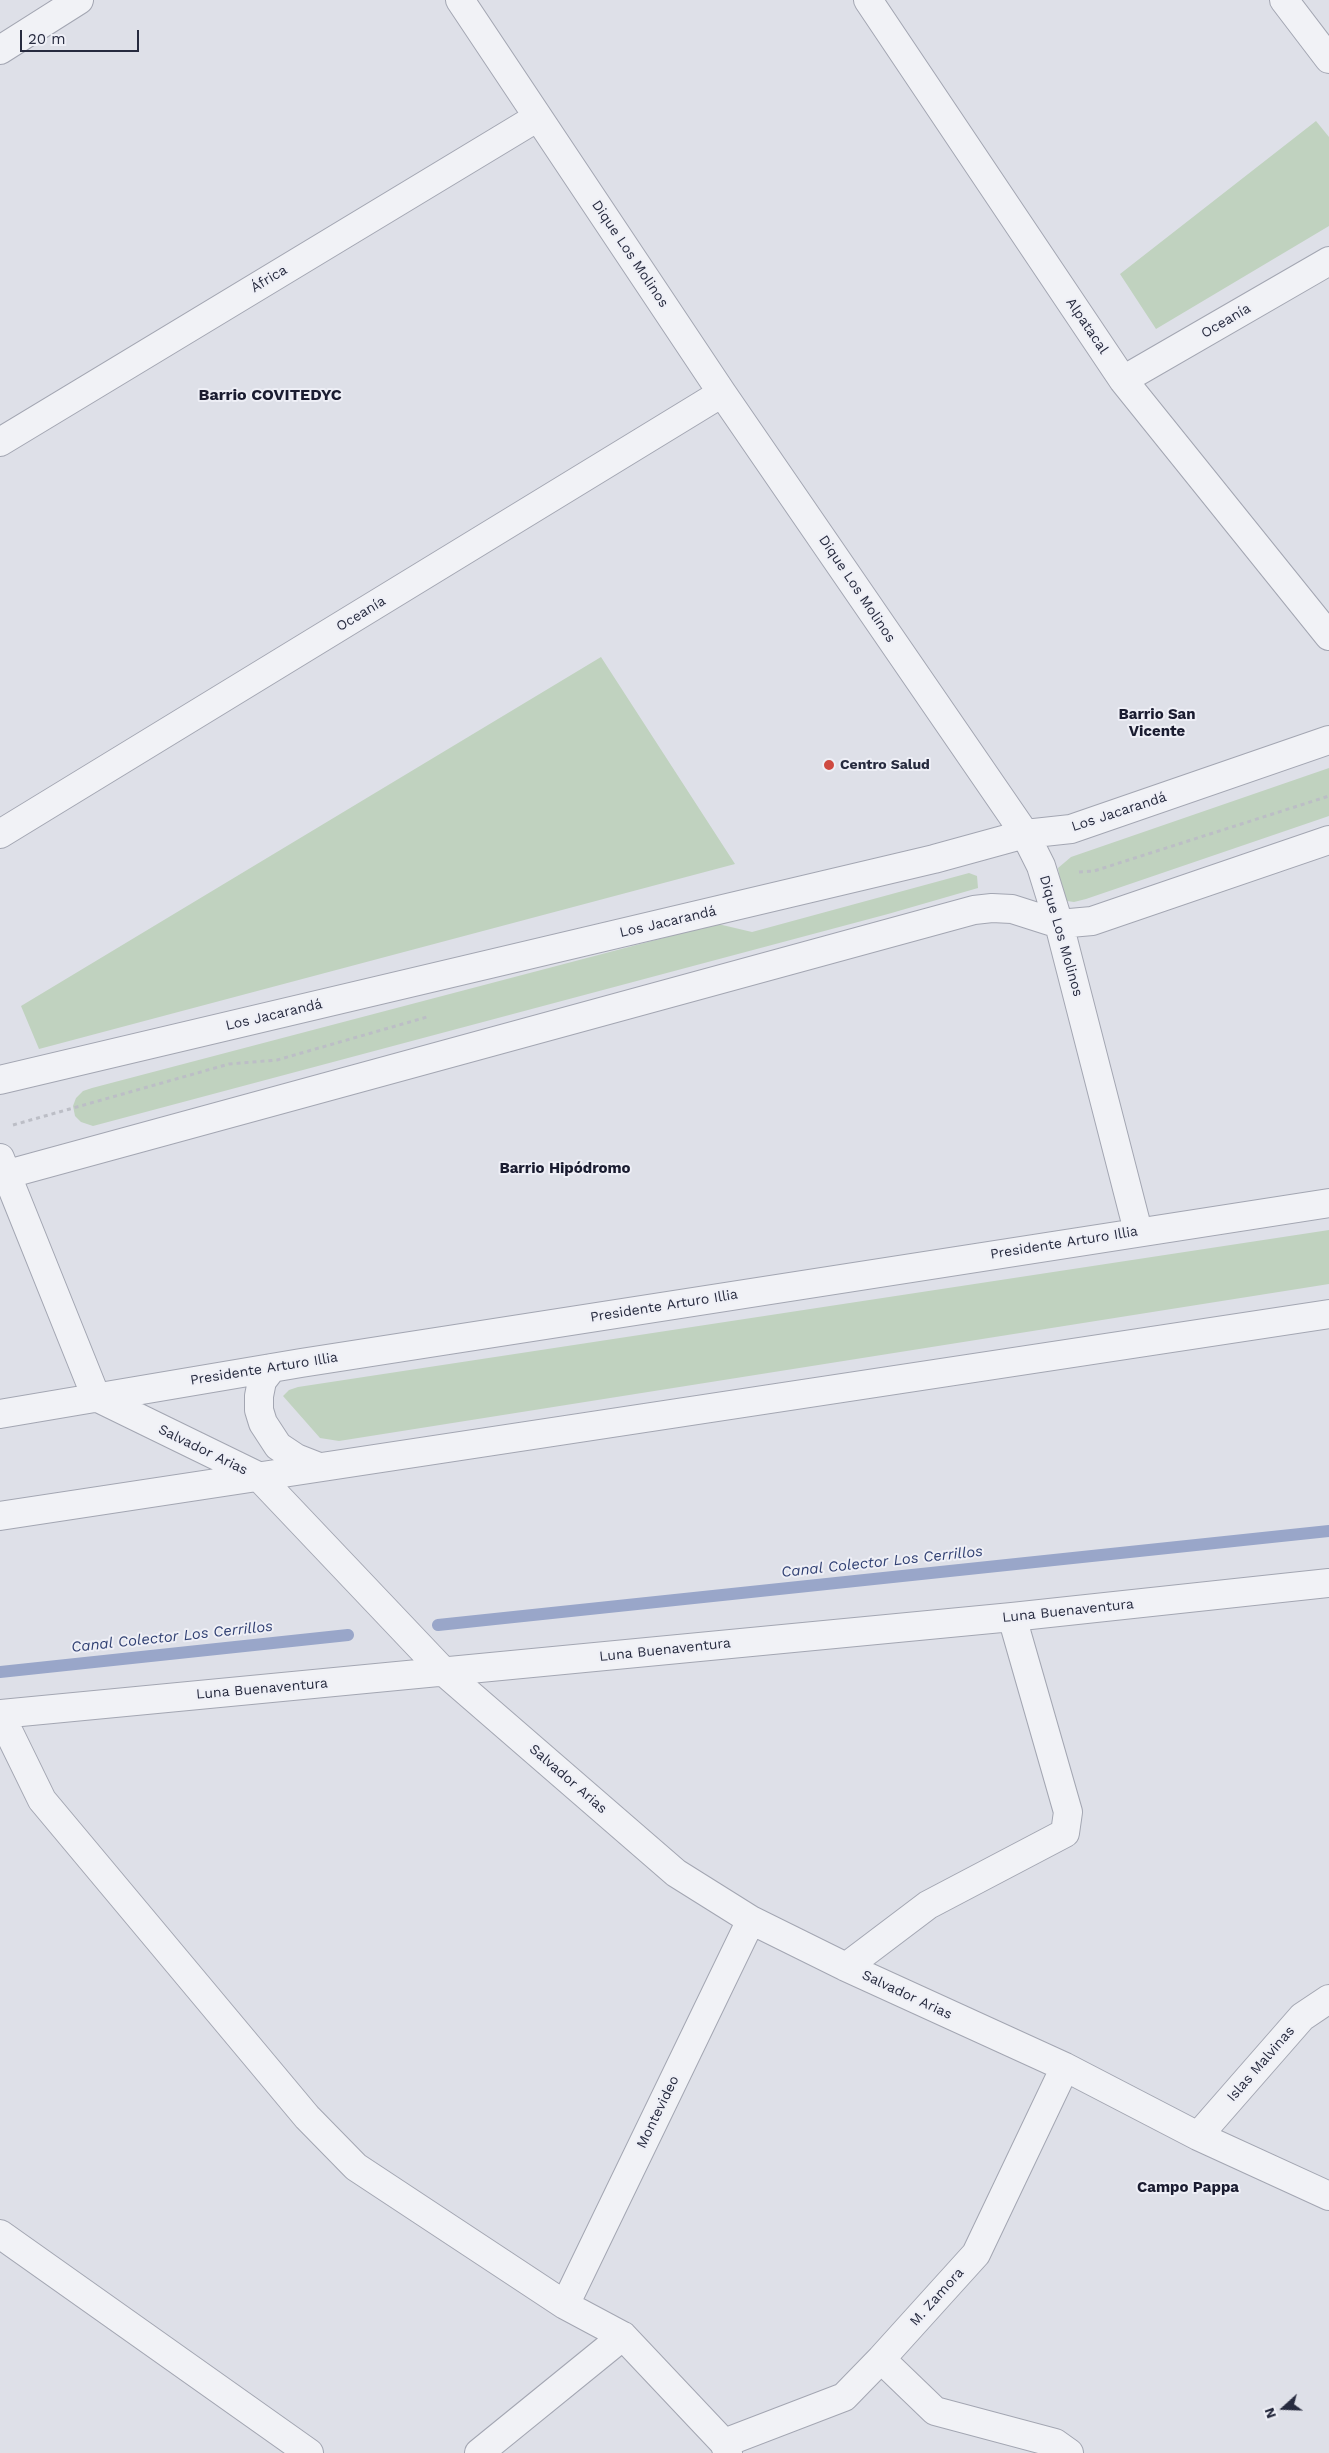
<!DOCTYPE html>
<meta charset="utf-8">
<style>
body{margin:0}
#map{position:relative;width:1329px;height:2453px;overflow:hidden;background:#dee0e8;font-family:"Work Sans",sans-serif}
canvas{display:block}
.north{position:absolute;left:1259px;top:2383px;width:50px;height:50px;-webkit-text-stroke:4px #eeeff6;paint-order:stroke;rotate:250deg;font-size:14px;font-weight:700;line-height:20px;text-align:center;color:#272b3f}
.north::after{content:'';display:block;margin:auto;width:18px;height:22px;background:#272b3f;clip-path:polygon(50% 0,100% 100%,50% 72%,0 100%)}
.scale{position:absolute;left:20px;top:30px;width:119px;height:22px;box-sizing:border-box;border:2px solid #272b3f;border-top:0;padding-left:6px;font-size:15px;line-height:18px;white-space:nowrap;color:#272b3f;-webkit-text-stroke:4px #eeeff6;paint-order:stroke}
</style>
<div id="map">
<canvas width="1329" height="2453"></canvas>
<div class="north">N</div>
<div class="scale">20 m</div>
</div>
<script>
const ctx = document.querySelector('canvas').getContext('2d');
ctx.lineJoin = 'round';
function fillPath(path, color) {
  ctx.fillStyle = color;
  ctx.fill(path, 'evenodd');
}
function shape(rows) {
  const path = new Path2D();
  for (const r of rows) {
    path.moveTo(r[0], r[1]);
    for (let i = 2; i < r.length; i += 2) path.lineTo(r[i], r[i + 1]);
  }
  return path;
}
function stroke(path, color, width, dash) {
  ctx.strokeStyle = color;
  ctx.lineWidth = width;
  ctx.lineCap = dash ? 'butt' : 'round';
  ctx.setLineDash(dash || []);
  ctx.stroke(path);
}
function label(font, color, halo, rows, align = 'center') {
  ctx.font = font + ' "Work Sans",sans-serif';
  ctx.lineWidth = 4;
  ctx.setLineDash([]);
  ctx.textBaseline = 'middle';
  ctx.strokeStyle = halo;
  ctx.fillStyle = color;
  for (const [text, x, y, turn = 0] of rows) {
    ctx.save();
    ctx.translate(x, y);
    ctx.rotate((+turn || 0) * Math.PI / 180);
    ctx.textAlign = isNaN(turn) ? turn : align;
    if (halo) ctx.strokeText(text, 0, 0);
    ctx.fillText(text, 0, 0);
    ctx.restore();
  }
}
fillPath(shape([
 [1316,121,1329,137,1329,226,1156,329,1120,274],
 [601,657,735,864,39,1049,21,1006],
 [1329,768,1329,816,1086,899,1074,902,1067,901,1063,897,1058,868,1071,857],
 [969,873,977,876,978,888,888,914,93,1126,81,1122,75,1116,73,1106,76,1098,83,1091,92,1088,682,933,718,924,752,932],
 [1329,1230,1329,1284,339,1441,320,1438,283,1396,289,1390,298,1387]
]), '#c0d2bf');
stroke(shape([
 [438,1625,1329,1531],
 [0,1672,348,1635]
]), '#99a6c9', 12);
const minor = shape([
 [460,0,722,393,1025,834,1041,866,1059,924,1138,1231],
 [868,0,1123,380,1329,636],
 [1284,0,1329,59],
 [0,50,79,0],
 [1123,380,1329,261],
 [0,442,538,117],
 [0,834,722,393],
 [0,1080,934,859,1025,834,1071,829,1329,740],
 [0,1158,96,1397,258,1476,444,1672,676,1873,751,1920,846,1967,1065,2067,1198,2136,1329,2196],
 [8,1174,974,910,992,908,1012,909,1059,924,1092,921,1329,840],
 [272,1368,262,1381,259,1396,259,1410,263,1423,278,1446,296,1458,319,1467],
 [0,1414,301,1363,1329,1203],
 [0,1516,1329,1314],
 [846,1967,928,1905,1065,1833,1068,1812,1012,1617],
 [1198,2136,1302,2017,1329,1999],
 [0,2234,309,2453],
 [565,2305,751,1920],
 [881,2359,935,2411,1055,2443,1069,2453],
 [724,2443,844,2397,881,2359,976,2254,1065,2067],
 [479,2453,623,2336],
 [728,2453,724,2443,623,2336,565,2305,356,2167,307,2117,42,1800,0,1714,1012,1617,1329,1583]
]);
stroke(minor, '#a3a6b2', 30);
stroke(shape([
 [1079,872,1094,871,1329,796],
 [13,1125,229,1064,277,1060,427,1017]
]), '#bcbec6', 3, [4, 4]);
stroke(minor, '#f1f2f6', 28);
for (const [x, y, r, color] of [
 [829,765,6,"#cf4a41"]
]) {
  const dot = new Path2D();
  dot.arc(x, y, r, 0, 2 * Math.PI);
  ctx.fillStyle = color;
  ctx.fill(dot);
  stroke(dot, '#eeeff6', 2);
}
label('14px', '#272b3f', '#eeeff6', [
 ["Dique Los Molinos",630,254,56],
 ["África",269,279,-31],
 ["Oceanía",1226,321,-30],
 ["Alpatacal",1087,326,56],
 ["Dique Los Molinos",857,589,56],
 ["Oceanía",361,614,-31],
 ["Los Jacarandá",1119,812,-18],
 ["Los Jacarandá",668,922,-13],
 ["Dique Los Molinos",1061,936,74],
 ["Los Jacarandá",274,1015,-13],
 ["Presidente Arturo Illia",1064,1243,-9],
 ["Presidente Arturo Illia",664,1306,-9],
 ["Presidente Arturo Illia",264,1369,-9],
 ["Salvador Arias",203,1450,26],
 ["Luna Buenaventura",1068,1611,-6],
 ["Luna Buenaventura",665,1650,-6],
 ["Luna Buenaventura",262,1689,-5],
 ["Salvador Arias",568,1779,41],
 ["Salvador Arias",907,1995,25],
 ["Islas Malvinas",1261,2064,-49],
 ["Montevideo",658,2112,-64],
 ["M. Zamora",937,2297,-48]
]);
label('bold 14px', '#272b3f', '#eeeff6', [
 ["Centro Salud",840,765]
], 'left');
label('bold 15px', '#1a1c30', '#eeeff6', [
 ["Barrio San",1157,715],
 ["Vicente",1157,732],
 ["Barrio Hipódromo",565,1169],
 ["Campo Pappa",1188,2188]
]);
label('italic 15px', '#314173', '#eeeff6', [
 ["Canal Colector Los Cerrillos",882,1562,-6],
 ["Canal Colector Los Cerrillos",172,1637,-6]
]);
label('bold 16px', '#1a1c30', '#eeeff6', [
 ["Barrio COVITEDYC",270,395]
]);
</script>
